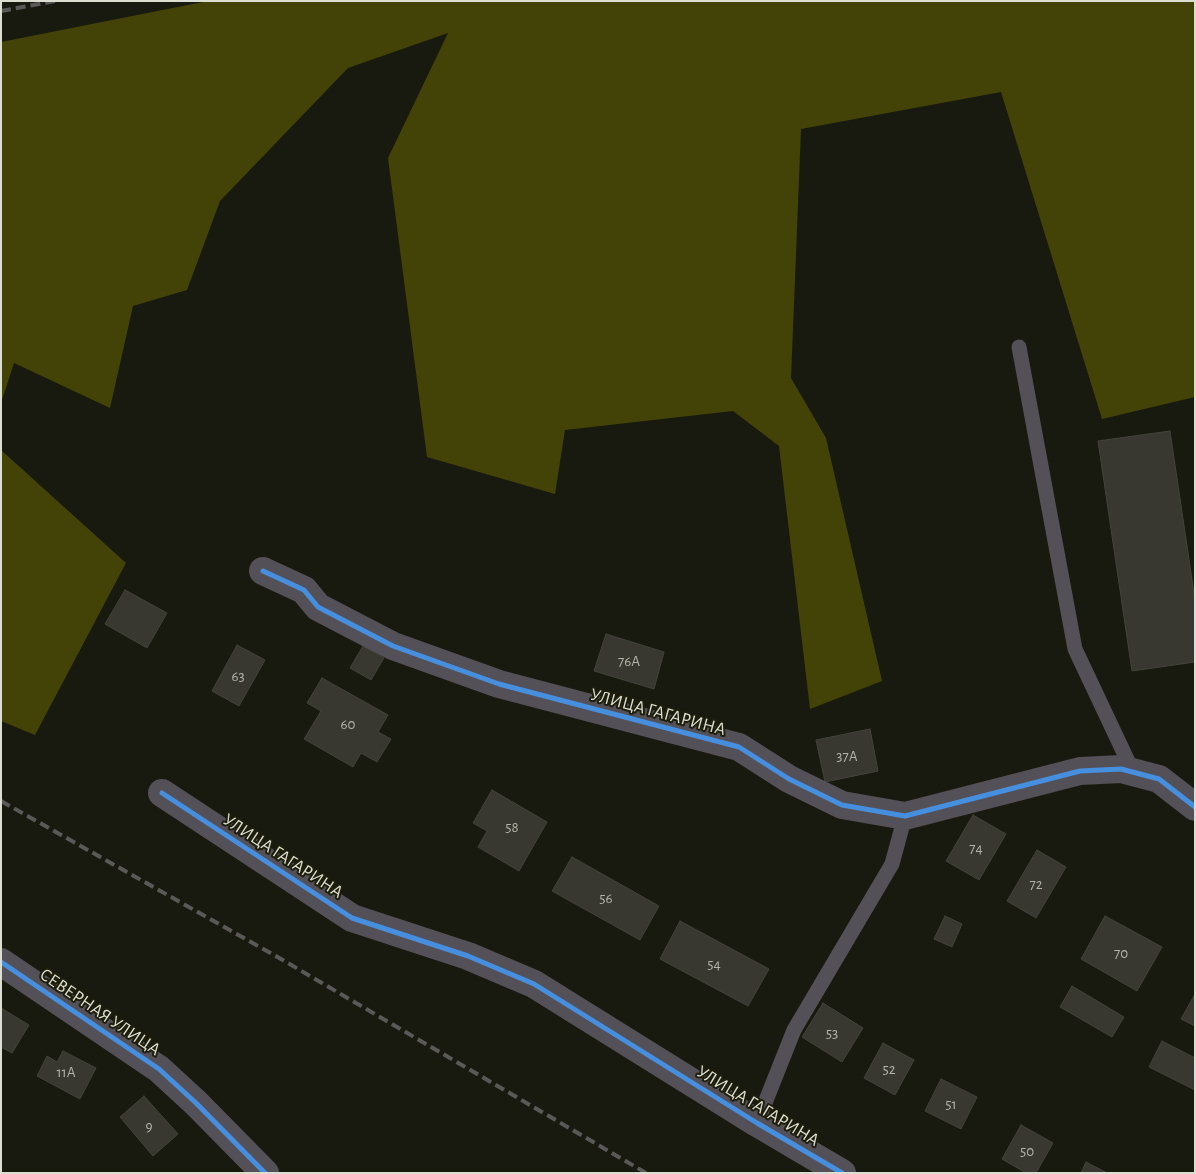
<!DOCTYPE html>
<meta charset="utf-8">
<style>
body{margin:0}
#map{position:relative;width:1196px;height:1174px;overflow:hidden;background:#191a0f;font-family:"Alegreya Sans",sans-serif}
canvas{display:block}
.frame{position:absolute;inset:0;border:2px solid #ddded2;pointer-events:none}
</style>
<div id="map">
<canvas width="1196" height="1174"></canvas>
<div class="frame"></div>
</div>
<script>
const ctx = document.querySelector('canvas').getContext('2d');
ctx.lineJoin = 'round';
function fillPath(path, color) {
  ctx.fillStyle = color;
  ctx.fill(path, 'evenodd');
}
function shape(rows) {
  const path = new Path2D();
  for (const r of rows) {
    path.moveTo(r[0], r[1]);
    for (let i = 2; i < r.length; i += 2) path.lineTo(r[i], r[i + 1]);
  }
  return path;
}
function stroke(path, color, width, dash) {
  ctx.strokeStyle = color;
  ctx.lineWidth = width;
  ctx.lineCap = dash ? 'butt' : 'round';
  ctx.setLineDash(dash || []);
  ctx.stroke(path);
}
function label(font, color, halo, rows, align = 'center') {
  ctx.font = font + ' "Alegreya Sans",sans-serif';
  ctx.lineWidth = 4;
  ctx.setLineDash([]);
  ctx.textBaseline = 'middle';
  ctx.strokeStyle = halo;
  ctx.fillStyle = color;
  for (const [text, x, y, turn = 0] of rows) {
    ctx.save();
    ctx.translate(x, y);
    ctx.rotate((+turn || 0) * Math.PI / 180);
    ctx.textAlign = isNaN(turn) ? turn : align;
    if (halo) ctx.strokeText(text, 0, 0);
    ctx.fillText(text, 0, 0);
    ctx.restore();
  }
}
fillPath(shape([
 [208,1,1195,1,1195,397,1102,419,1001,92,801,129,791,378,826,438,882,681,810,709,779,446,733,411,565,430,555,494,427,457,388,158,448,33,348,68,220,201,187,290,133,306,110,408,14,363,1,403,1,42],
 [1,450,126,563,35,735,1,721]
]), '#434307');
const building = shape([
 [1170,431,1195,600,1195,662,1132,671,1098,441,1170,431],
 [125,590,167,613,147,648,105,624,125,590],
 [606,634,664,652,654,689,594,671,606,634],
 [237,645,265,660,239,706,212,691,237,645],
 [363,646,384,658,371,680,350,668,363,646],
 [322,678,388,715,378,732,391,739,377,762,361,753,353,767,304,739,321,711,307,703,322,678],
 [870,729,878,771,825,782,816,740,870,729],
 [492,790,547,822,519,871,478,847,487,831,473,823,492,790],
 [973,815,1006,834,979,880,946,861,973,815],
 [1037,850,1066,867,1036,918,1007,901,1037,850],
 [572,857,659,906,640,940,552,891,572,857],
 [945,916,962,924,952,947,934,939,945,916],
 [1105,916,1162,947,1137,991,1081,959,1105,916],
 [680,921,769,969,748,1006,660,959,680,921],
 [1072,986,1124,1017,1112,1037,1060,1007,1072,986],
 [1195,994,1195,1026,1181,1019,1195,994],
 [823,1003,863,1028,842,1062,802,1037,823,1003],
 [1,1008,29,1025,12,1053,1,1047,1,1008],
 [1162,1041,1195,1058,1195,1090,1149,1067,1162,1041],
 [883,1043,914,1060,895,1095,864,1078,883,1043],
 [63,1051,96,1068,80,1099,37,1076,47,1056,57,1062,63,1051],
 [941,1079,977,1097,961,1129,925,1111,941,1079],
 [144,1096,178,1134,153,1156,120,1117,144,1096],
 [1021,1125,1053,1143,1036,1173,1026,1173,1002,1159,1021,1125],
 [1086,1162,1107,1173,1081,1173,1086,1162]
]);
fillPath(building, '#383830');
stroke(building, '#42433a', 1);
stroke(shape([
 [1019,347,1075,649,1133,772],
 [757,1123,794,1030,892,864,905,816]
]), '#545057', 15);
stroke(shape([
 [263,571,304,590,318,607,393,646,499,684,739,747,789,779,842,805,905,816,1080,771,1121,769,1159,779,1195,807],
 [162,793,352,918,468,956,534,984,757,1123,842,1173],
 [1,962,159,1069,196,1103,265,1173]
]), '#545057', 28);
stroke(shape([
 [1,11,55,1],
 [1,801,281,959,646,1173]
]), '#5a5958', 4, [10, 5]);
stroke(shape([
 [263,571,304,590,318,607,393,646,499,684,739,747,789,779,842,805,905,816,1080,771,1121,769,1159,779,1195,807],
 [162,793,352,918,468,956,534,984,757,1123,842,1173],
 [1,962,159,1069,196,1103,265,1173]
]), '#468fdf', 5);
label('15px', '#b4b4aa', null, [
 ["76А",629,661],
 ["63",238,676],
 ["60",348,724],
 ["37А",847,756],
 ["58",512,827],
 ["74",976,848],
 ["72",1036,884],
 ["56",606,898],
 ["70",1121,953],
 ["54",714,964],
 ["53",832,1033],
 ["52",889,1069],
 ["11А",66,1072],
 ["51",951,1104],
 ["9",149,1126],
 ["50",1027,1151]
]);
label('18px', '#ddded2', '#1d1e0b', [
 ["УЛИЦА ГАГАРИНА",658,712,15],
 ["УЛИЦА ГАГАРИНА",283,856,33],
 ["СЕВЕРНАЯ УЛИЦА",100,1012,34],
 ["УЛИЦА ГАГАРИНА",758,1106,31]
]);
</script>
